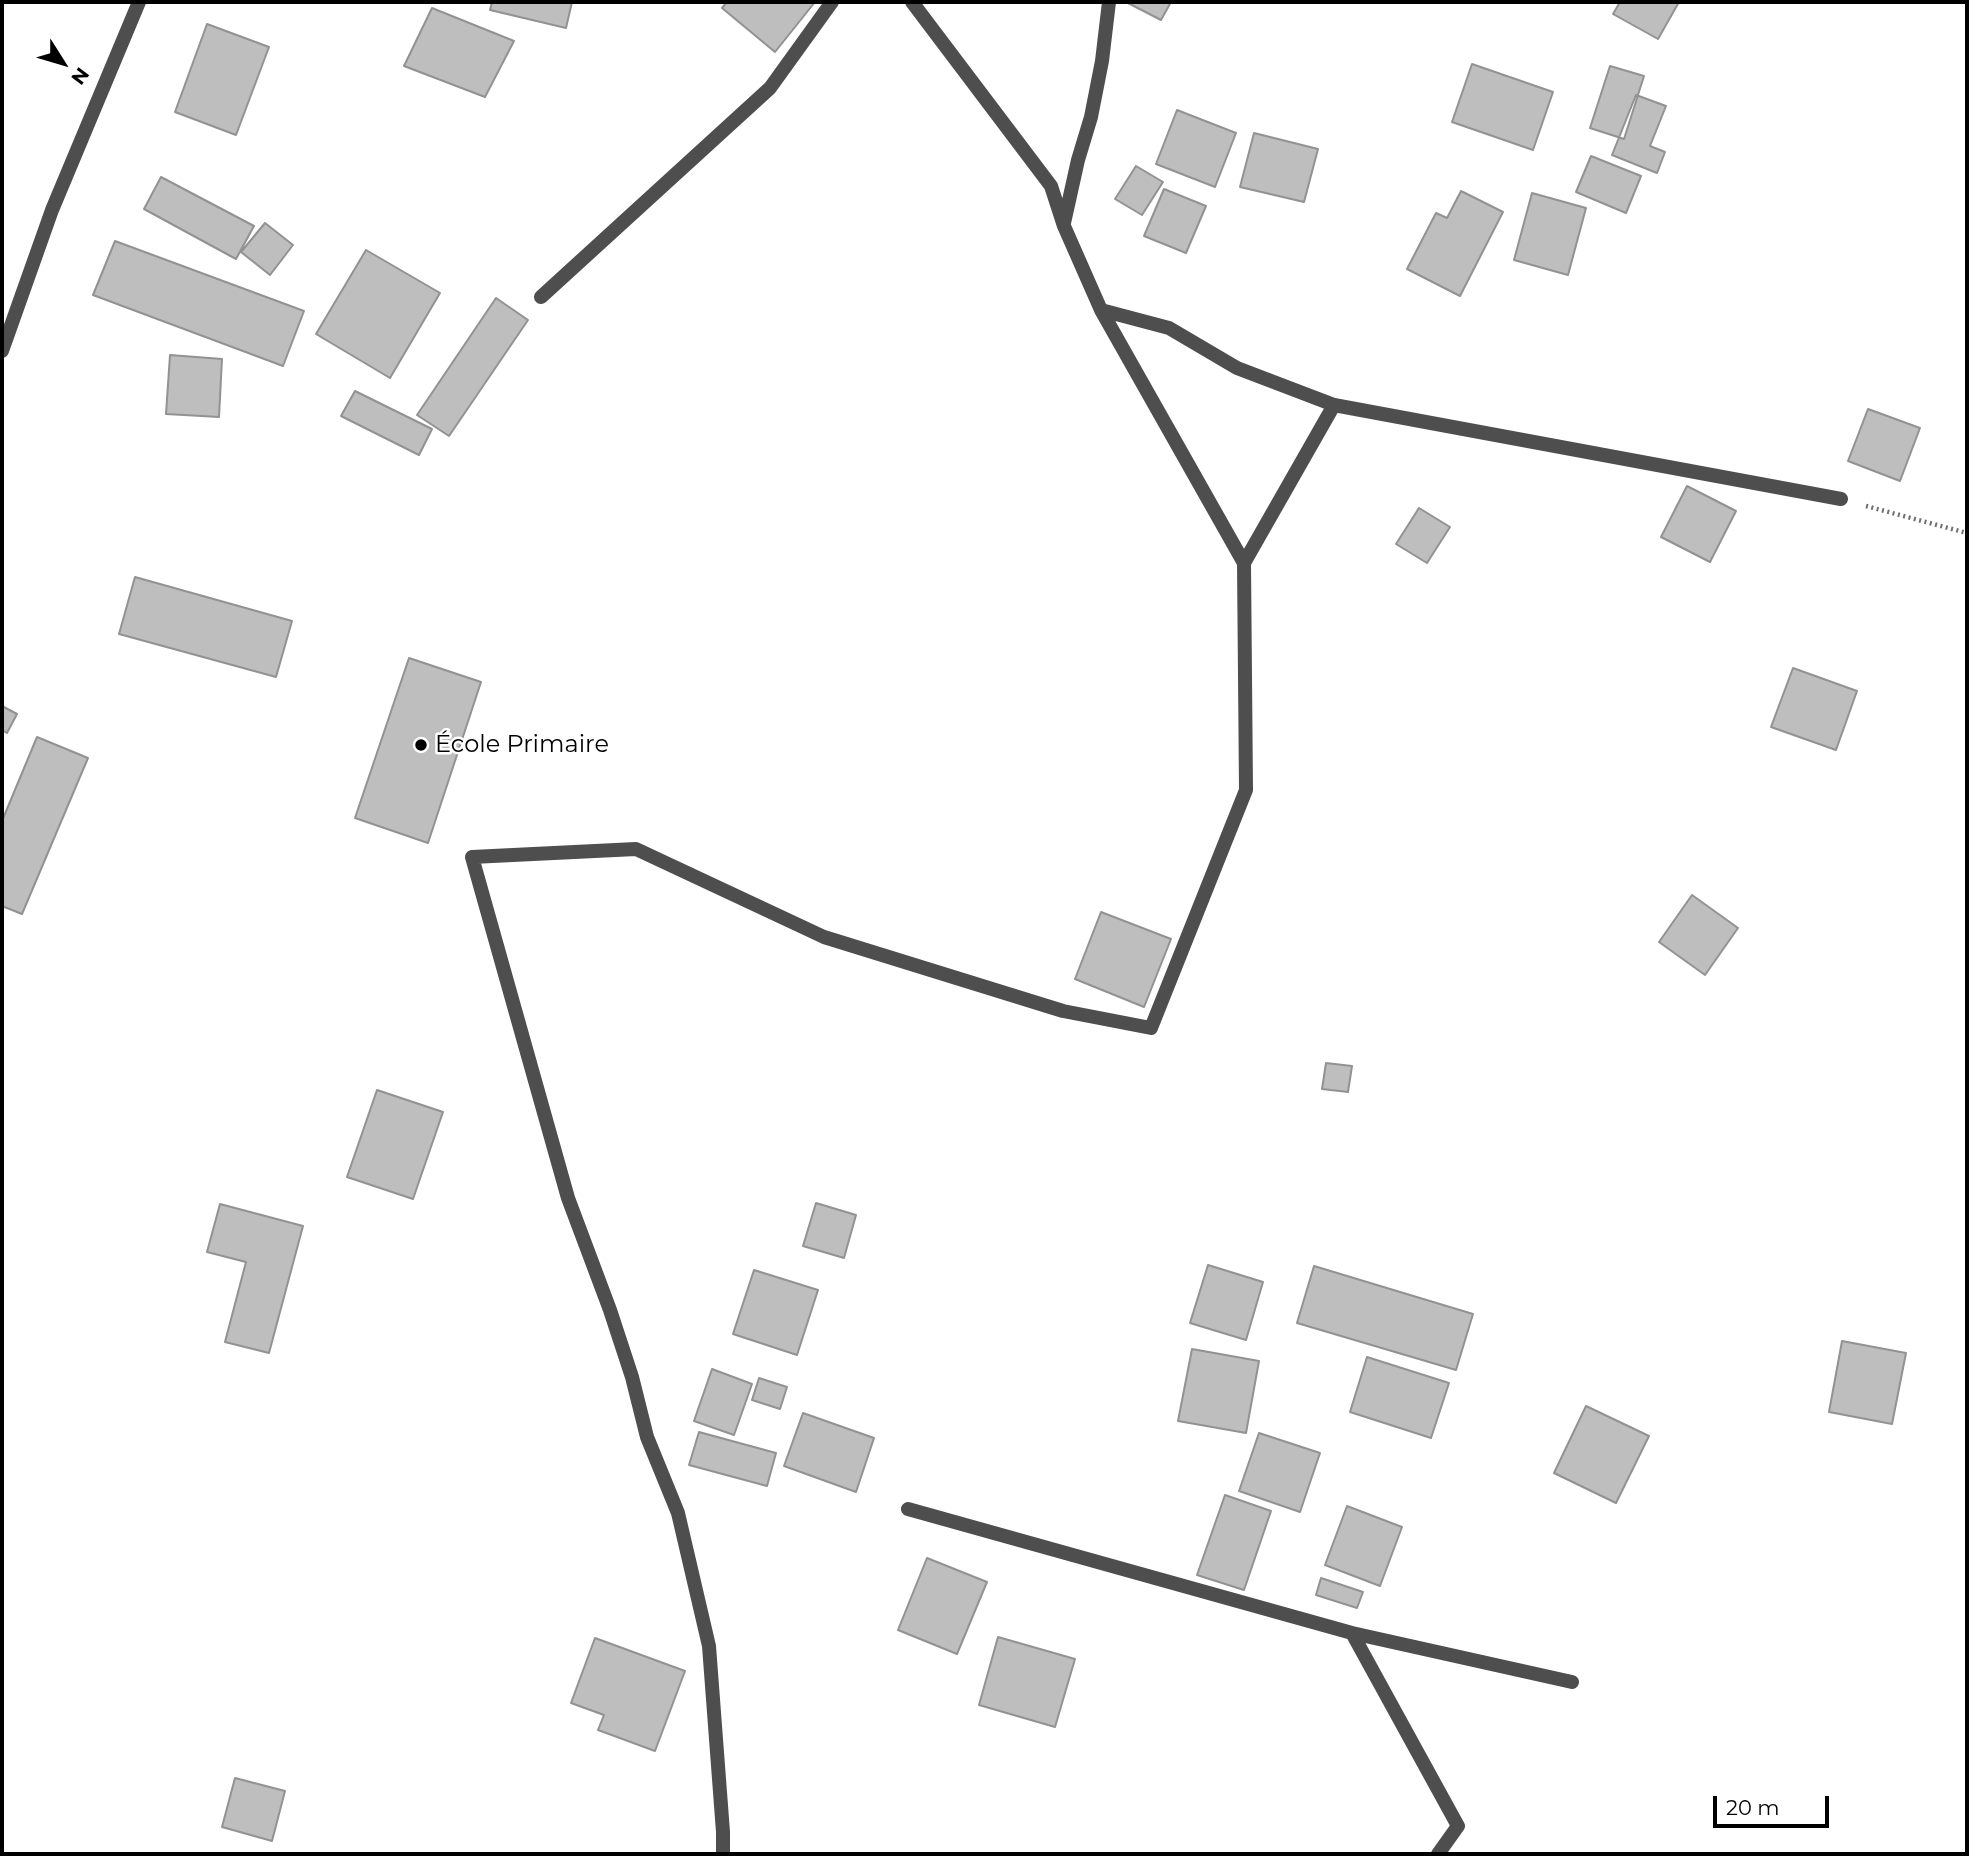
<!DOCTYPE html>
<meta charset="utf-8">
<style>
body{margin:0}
#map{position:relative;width:1969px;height:1856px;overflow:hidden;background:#fff;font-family:Montserrat,sans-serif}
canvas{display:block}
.frame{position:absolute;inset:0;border:4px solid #000;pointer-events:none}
.north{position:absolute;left:28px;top:28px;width:70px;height:70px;-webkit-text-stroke:5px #fff;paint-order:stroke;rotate:127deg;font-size:19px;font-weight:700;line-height:28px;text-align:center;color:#000}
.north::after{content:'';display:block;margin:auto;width:24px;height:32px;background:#000;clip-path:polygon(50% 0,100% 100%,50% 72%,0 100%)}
.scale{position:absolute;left:1713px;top:1796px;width:116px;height:32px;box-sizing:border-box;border:4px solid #000;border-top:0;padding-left:9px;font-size:21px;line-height:24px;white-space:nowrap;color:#000;-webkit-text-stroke:5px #fff;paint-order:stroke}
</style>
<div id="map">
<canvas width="1969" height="1856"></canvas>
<div class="frame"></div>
<div class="north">N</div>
<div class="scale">20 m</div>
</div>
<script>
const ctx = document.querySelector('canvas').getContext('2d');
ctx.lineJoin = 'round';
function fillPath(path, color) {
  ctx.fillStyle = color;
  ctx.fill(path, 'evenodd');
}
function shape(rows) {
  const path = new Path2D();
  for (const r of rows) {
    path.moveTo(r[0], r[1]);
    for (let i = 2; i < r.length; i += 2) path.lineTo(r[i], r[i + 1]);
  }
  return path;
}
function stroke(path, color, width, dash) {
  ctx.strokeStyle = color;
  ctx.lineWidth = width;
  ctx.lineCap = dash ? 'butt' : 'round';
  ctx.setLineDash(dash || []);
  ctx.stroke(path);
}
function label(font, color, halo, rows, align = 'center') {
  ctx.font = font + ' Montserrat,sans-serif';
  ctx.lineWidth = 5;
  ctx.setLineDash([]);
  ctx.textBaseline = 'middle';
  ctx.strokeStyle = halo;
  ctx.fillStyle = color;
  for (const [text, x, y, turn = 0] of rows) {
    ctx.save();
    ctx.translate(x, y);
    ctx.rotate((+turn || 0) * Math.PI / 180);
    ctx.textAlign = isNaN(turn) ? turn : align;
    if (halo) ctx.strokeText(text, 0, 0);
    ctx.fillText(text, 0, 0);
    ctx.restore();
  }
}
const building = shape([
 [492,2,572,2,566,28,490,10,492,2],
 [727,2,815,2,775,52,722,8,727,2],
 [1126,2,1171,2,1161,20,1126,2],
 [1620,2,1679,2,1658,39,1613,14,1620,2],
 [432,8,514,41,485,97,404,66,432,8],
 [207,24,269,47,236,135,175,112,207,24],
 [1472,64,1553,92,1533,150,1452,122,1472,64],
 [1610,66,1644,76,1624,139,1590,128,1610,66],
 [1636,95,1666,106,1650,146,1665,152,1657,173,1612,155,1636,95],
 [1177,110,1236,133,1215,187,1156,164,1177,110],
 [1254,133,1318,149,1304,202,1240,187,1254,133],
 [1591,156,1641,176,1626,213,1576,192,1591,156],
 [1136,166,1163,182,1142,215,1115,199,1136,166],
 [161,177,254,226,236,259,144,209,161,177],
 [1164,189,1206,206,1186,253,1144,236,1164,189],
 [1461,191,1503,212,1460,296,1407,269,1436,213,1447,218,1461,191],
 [1532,193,1586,208,1568,275,1514,260,1532,193],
 [265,223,293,245,270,275,241,252,265,223],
 [115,241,304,311,283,366,93,295,115,241],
 [366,250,440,293,390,378,316,334,366,250],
 [496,298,528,320,449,436,417,415,496,298],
 [170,355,222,359,219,417,166,414,170,355],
 [355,391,432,429,419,455,341,416,355,391],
 [1868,409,1920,428,1900,481,1848,461,1868,409],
 [1687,486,1736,511,1710,562,1661,537,1687,486],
 [1419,508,1450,527,1427,563,1396,544,1419,508],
 [135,577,292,621,276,677,119,634,135,577],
 [409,658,481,682,428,843,355,818,409,658],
 [1793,668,1857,691,1836,750,1771,727,1793,668],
 [2,706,17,714,7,733,2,730,2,706],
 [37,737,88,758,22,914,2,906,2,821,37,737],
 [1692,895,1738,928,1705,975,1659,942,1692,895],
 [1101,912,1171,939,1144,1007,1075,979,1101,912],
 [1326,1063,1352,1066,1348,1092,1322,1089,1326,1063],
 [377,1090,443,1112,413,1199,347,1177,377,1090],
 [816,1203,856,1215,844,1258,803,1246,816,1203],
 [220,1204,303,1226,269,1353,225,1342,246,1262,207,1252,220,1204],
 [1208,1265,1263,1282,1246,1340,1190,1323,1208,1265],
 [1314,1266,1473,1314,1456,1370,1297,1323,1314,1266],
 [754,1270,818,1290,797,1355,733,1334,754,1270],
 [1842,1341,1906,1353,1892,1424,1829,1412,1842,1341],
 [1192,1349,1259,1361,1246,1433,1178,1421,1192,1349],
 [1367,1357,1449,1383,1431,1438,1350,1412,1367,1357],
 [712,1369,752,1384,734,1435,694,1421,712,1369],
 [759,1378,787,1387,780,1409,752,1400,759,1378],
 [1586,1406,1649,1436,1616,1503,1554,1473,1586,1406],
 [803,1413,874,1438,856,1492,784,1466,803,1413],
 [699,1432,776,1453,767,1486,689,1465,699,1432],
 [1259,1433,1320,1453,1300,1512,1239,1491,1259,1433],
 [1225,1495,1271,1511,1244,1590,1197,1575,1225,1495],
 [1347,1506,1402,1527,1380,1586,1325,1565,1347,1506],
 [927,1558,987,1582,957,1654,898,1630,927,1558],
 [1321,1578,1363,1592,1357,1608,1316,1595,1321,1578],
 [998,1637,1075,1659,1055,1727,979,1705,998,1637],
 [595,1638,685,1671,655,1751,598,1730,604,1715,571,1703,595,1638],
 [235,1778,285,1791,272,1841,222,1827,235,1778]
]);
fillPath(building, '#bebebe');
stroke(building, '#929292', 2);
stroke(shape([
 [1866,506,1967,533]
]), '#707070', 4.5, [2, 3.5]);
stroke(shape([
 [912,2,1051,186,1064,226,1101,310,1169,328,1237,368,1334,405,1841,499],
 [1064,223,1078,160,1091,117,1102,61,1109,2],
 [541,297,770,88,832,2],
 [2,351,52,210,139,2],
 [1244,563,1334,405],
 [908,1509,1352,1633,1572,1682],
 [1352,1633,1458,1826,1438,1854],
 [723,1854,723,1832,709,1646,678,1513,647,1437,632,1377,610,1310,568,1198,472,857,636,849,824,937,1063,1011,1151,1028,1246,790,1244,563,1101,310]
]), '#4e4e4e', 14);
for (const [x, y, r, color] of [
 [421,745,7,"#000"]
]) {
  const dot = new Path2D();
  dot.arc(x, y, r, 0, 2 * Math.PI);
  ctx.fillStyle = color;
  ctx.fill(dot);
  stroke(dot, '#fff', 2.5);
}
label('24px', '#000', '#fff', [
 ["École Primaire",435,745]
], 'left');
</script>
